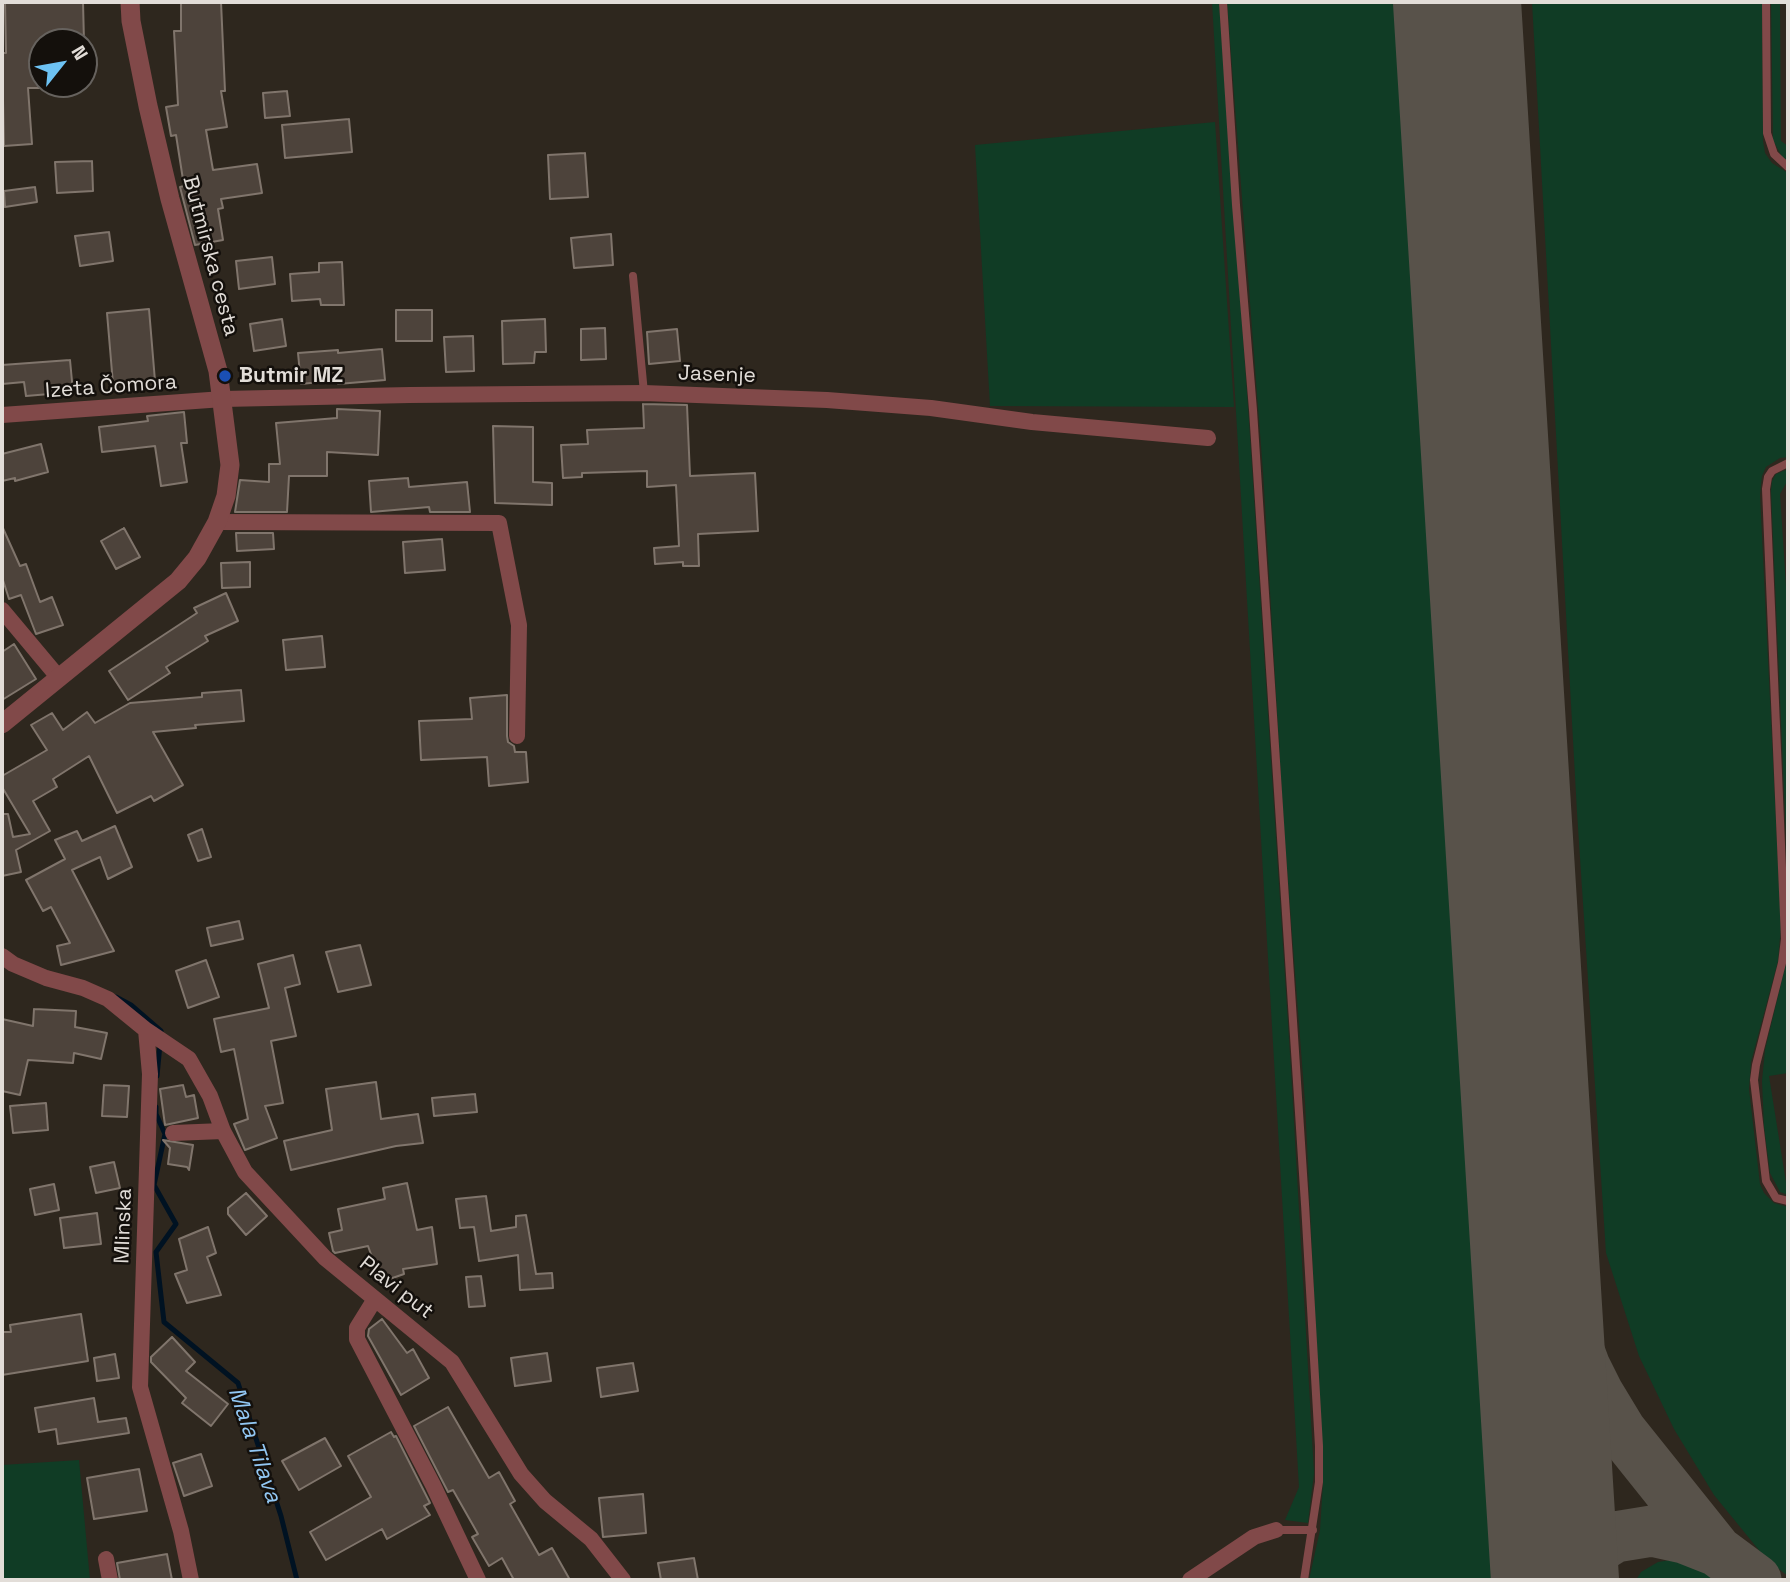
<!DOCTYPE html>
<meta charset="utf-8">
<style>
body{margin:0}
#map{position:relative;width:1790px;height:1582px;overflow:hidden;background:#2e271e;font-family:"Space Grotesk",sans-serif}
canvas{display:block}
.frame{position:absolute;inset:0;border:4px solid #e2ddd8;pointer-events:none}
.north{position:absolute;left:28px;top:28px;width:70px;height:70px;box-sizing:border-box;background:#14100c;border:2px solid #66625e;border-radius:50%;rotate:59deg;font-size:19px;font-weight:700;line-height:28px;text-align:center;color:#e2ddd8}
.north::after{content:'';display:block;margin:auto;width:24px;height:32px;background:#6dc2f3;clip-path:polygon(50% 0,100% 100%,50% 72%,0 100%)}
</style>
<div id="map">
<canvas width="1790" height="1582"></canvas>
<div class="frame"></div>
<div class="north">N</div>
</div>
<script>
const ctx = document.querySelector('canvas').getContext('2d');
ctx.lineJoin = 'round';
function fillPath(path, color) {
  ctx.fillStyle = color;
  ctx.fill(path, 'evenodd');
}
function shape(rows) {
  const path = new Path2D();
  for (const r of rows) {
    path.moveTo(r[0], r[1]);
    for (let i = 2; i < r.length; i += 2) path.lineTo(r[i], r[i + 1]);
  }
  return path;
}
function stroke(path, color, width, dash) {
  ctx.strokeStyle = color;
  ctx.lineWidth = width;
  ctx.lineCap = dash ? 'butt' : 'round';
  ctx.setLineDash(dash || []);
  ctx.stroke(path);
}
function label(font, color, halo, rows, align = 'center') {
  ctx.font = font + ' "Space Grotesk",sans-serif';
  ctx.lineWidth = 5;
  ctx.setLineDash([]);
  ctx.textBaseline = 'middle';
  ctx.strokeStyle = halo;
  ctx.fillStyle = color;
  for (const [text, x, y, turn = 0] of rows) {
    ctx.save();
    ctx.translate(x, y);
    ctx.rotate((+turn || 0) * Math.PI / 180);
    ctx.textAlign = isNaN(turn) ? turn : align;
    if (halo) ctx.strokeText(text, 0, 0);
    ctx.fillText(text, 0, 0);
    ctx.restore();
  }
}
fillPath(shape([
 [1212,2,1219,2,1249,421,1291,1070,1314,1473,1308,1523,1285,1520,1299,1487],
 [1227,2,1395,2,1409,218,1459,883,1486,1369,1502,1580,1309,1580,1320,1530,1323,1483,1305,1102,1284,829,1263,472],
 [1532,2,1762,2,1763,141,1765,153,1772,163,1788,173,1788,457,1780,458,1766,467,1762,476,1760,495,1781,926,1778,961,1751,1062,1749,1089,1760,1184,1764,1193,1774,1203,1788,1207,1788,1576,1767,1560,1714,1495,1674,1429,1639,1356,1606,1253,1577,812],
 [1771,2,1780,2,1781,141,1788,146,1788,161,1782,157,1773,140],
 [1215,122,1234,407,990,406,975,145],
 [1788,469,1788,480,1780,494,1788,617,1788,882,1771,491,1772,481,1776,474],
 [1788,955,1788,1073,1769,1076,1788,1195,1780,1192,1770,1173,1764,1126,1762,1081,1765,1050],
 [79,1460,90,1580,2,1580,2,1465],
 [1677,1559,1698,1567,1716,1580,1636,1580,1641,1572,1658,1562]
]), '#103c25');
stroke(shape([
 [116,997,131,1005,161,1031],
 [157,1076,160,1044],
 [156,1107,156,1114,165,1134,154,1185,176,1224,156,1252,164,1322,238,1383,281,1516,297,1580]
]), '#001222', 5);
stroke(shape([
 [1533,1228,1585,1367,1598,1393,1621,1431,1717,1551,1756,1580],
 [1569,1580,1588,1554,1615,1537,1652,1531,1684,1538,1717,1551]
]), '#58524a', 51);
stroke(shape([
 [1457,2,1555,1580]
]), '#58524a', 128);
const building = shape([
 [5,2,83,2,84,42,42,42,42,88,28,88,32,144,4,146,2,53,6,53,5,2],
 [181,2,221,2,225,91,221,91,227,127,206,130,213,170,257,164,262,193,221,199,223,208,218,209,223,240,195,245,180,187,184,186,176,135,171,136,166,107,178,105,174,31,181,31,181,2],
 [287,91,290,116,265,118,263,93,287,91],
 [349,119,352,152,285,158,282,125,349,119],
 [585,153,588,197,550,199,548,155,585,153],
 [92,161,93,191,57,193,55,162,92,161],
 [35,187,37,202,5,207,4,191,35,187],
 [109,232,113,261,80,266,75,236,109,232],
 [611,234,613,265,574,268,571,238,611,234],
 [272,257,275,284,239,289,236,261,272,257],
 [342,262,344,305,321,305,320,299,292,301,290,274,319,272,319,263,342,262],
 [149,309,155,381,113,384,107,313,149,309],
 [396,310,432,310,432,341,396,341,396,310],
 [282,319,286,346,254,351,250,324,282,319],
 [545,319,546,352,535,352,534,363,503,364,502,321,545,319],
 [605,328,606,359,581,360,581,329,605,328],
 [677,329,680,361,649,364,647,332,677,329],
 [473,336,474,371,446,372,444,337,473,336],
 [382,349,385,380,338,384,338,380,301,384,298,353,338,350,338,353,382,349],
 [70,360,73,392,26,396,24,382,2,384,2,365,70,360],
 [643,404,687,405,690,476,755,473,758,531,698,534,699,566,683,566,683,562,655,564,654,548,679,546,676,485,647,487,647,471,582,473,582,477,563,478,561,445,588,444,587,430,644,428,643,404],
 [337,409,380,411,378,455,327,452,327,476,289,476,287,512,235,512,240,480,269,482,269,464,280,464,276,423,337,418,337,409],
 [184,412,187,443,181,443,187,482,161,486,155,446,102,452,99,427,148,421,147,416,184,412],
 [493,426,533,427,533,482,552,483,552,505,495,503,493,426],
 [41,444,48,472,15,481,15,478,2,481,2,454,41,444],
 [408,478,409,487,467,482,470,512,430,512,429,507,371,512,369,481,408,478],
 [2,526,20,566,26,564,40,602,52,597,63,625,36,634,21,595,9,599,2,577,2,526],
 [124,528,140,557,116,569,101,541,124,528],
 [236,533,273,533,274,549,237,551,236,533],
 [442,539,445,570,405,573,403,542,442,539],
 [250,562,250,587,222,588,221,563,250,562],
 [226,593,238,621,205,636,208,641,166,667,170,673,128,700,109,671,197,613,194,608,226,593],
 [322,636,325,667,286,670,283,640,322,636],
 [14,644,36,679,2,700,2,652,14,644],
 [241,690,244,721,195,725,196,728,153,732,183,785,154,801,151,796,117,813,89,756,53,779,57,787,33,801,50,831,16,850,21,872,2,876,2,814,8,814,13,837,30,834,2,787,2,776,47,750,31,725,52,713,63,730,87,712,95,723,130,703,202,697,202,693,241,690],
 [507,695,507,736,508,742,514,746,515,752,526,752,528,782,489,786,487,757,421,760,419,721,472,719,470,698,507,695],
 [115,826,132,867,108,879,100,857,72,870,114,951,61,965,57,946,70,943,51,907,43,911,26,880,65,859,55,840,77,831,82,841,115,826],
 [202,829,211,857,198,861,188,835,202,829],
 [239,921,243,939,211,946,207,928,239,921],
 [360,945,371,985,338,992,326,952,360,945],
 [293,955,300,984,285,988,296,1036,271,1041,283,1103,265,1106,277,1138,245,1150,234,1124,248,1119,234,1049,221,1052,214,1019,269,1008,258,964,293,955],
 [206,960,219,997,188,1008,176,971,206,960],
 [34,1009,76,1011,75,1027,107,1033,101,1059,74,1053,73,1063,28,1060,20,1095,2,1091,2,1019,33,1026,34,1009],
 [376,1082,381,1119,418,1114,423,1143,396,1146,291,1170,284,1141,332,1130,326,1089,376,1082],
 [104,1085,129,1086,127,1117,102,1116,104,1085],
 [183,1085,186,1097,194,1095,198,1118,165,1125,160,1089,183,1085],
 [475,1094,477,1112,434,1116,432,1098,475,1094],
 [46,1103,48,1130,13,1133,10,1106,46,1103],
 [163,1140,193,1145,189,1170,187,1167,168,1164,170,1148,163,1140],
 [114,1162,120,1188,96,1193,90,1167,114,1162],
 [407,1183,417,1230,432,1227,437,1264,403,1269,404,1274,381,1282,368,1246,335,1253,333,1251,329,1233,342,1230,338,1209,385,1199,383,1188,407,1183],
 [54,1184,59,1210,35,1215,30,1189,54,1184],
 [246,1193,267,1216,246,1235,228,1214,228,1208,246,1193],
 [486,1196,491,1231,516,1227,516,1216,526,1215,536,1274,552,1273,553,1288,520,1290,518,1255,479,1261,474,1227,460,1228,456,1199,486,1196],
 [97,1213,101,1244,64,1248,60,1218,97,1213],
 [208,1227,216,1253,207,1257,221,1295,187,1303,175,1274,187,1270,179,1239,208,1227],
 [481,1276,485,1306,469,1307,466,1277,481,1276],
 [81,1314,88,1361,2,1375,2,1332,11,1332,10,1325,81,1314],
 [382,1319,407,1353,413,1349,429,1378,401,1395,368,1336,369,1329,382,1319],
 [172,1337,195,1362,186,1371,228,1404,211,1426,182,1403,186,1398,151,1362,151,1357,172,1337],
 [547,1353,551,1381,515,1386,511,1358,547,1353],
 [115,1354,119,1378,97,1381,94,1358,115,1354],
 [633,1363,638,1391,601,1397,597,1368,633,1363],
 [94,1398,98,1422,126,1418,129,1433,58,1444,56,1429,39,1432,35,1408,94,1398],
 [448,1407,489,1478,499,1472,515,1501,510,1504,539,1555,552,1548,570,1580,514,1580,502,1558,489,1566,472,1537,478,1534,453,1490,448,1492,414,1426,448,1407],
 [391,1432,394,1437,396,1436,430,1503,424,1506,430,1515,387,1539,382,1529,326,1560,310,1532,371,1497,348,1456,391,1432],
 [325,1438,341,1466,299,1490,282,1461,325,1438],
 [201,1454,212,1486,184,1496,173,1463,201,1454],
 [139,1469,147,1511,94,1519,87,1478,139,1469],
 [643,1494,646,1533,603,1537,599,1498,643,1494],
 [167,1554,172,1580,120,1580,117,1563,167,1554],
 [694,1558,698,1580,661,1580,658,1563,694,1558]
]);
fillPath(building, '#4d433b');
stroke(building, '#80756c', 2);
stroke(shape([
 [1223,2,1236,205,1253,410,1305,1204,1319,1446,1319,1482,1304,1580],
 [1766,2,1767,133,1774,154,1788,167],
 [633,276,644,393],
 [1788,463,1772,471,1768,477,1766,489,1785,939,1782,963,1756,1065,1754,1080,1766,1181,1776,1198,1788,1201],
 [1276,1530,1313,1530]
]), '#814949', 8);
stroke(shape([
 [2,415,223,399,410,395,644,393,827,400,931,408,1032,422,1208,438],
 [217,522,499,523,519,625,517,736],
 [2,610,59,678],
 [2,956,13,964,46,978,83,988,108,999,146,1030,150,1074,140,1387,181,1531,191,1580],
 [146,1030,189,1059,210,1096,223,1131,245,1172,325,1258,452,1362,521,1474,545,1501,591,1539,623,1580],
 [173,1133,223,1131],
 [375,1299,357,1328,357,1339,433,1485,478,1580],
 [106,1559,110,1580],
 [1190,1580,1254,1537,1276,1530]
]), '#814949', 16);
stroke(shape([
 [2,724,178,581,197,558,217,522,226,496,230,465,218,371,170,199,148,106,131,21,130,2]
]), '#814949', 19);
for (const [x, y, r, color] of [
 [225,376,7,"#1a4fb4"]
]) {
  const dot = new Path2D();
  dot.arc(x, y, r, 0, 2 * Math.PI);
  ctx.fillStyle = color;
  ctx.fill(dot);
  stroke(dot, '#14100c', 2.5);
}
label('21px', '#e2ddd8', '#14100c', [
 ["Butmirska cesta",210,256,75],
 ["Jasenje",717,375,2],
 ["Izeta Čomora",111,387,-4],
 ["Mlinska",124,1226,-88],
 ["Plavi put",396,1288,38]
]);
label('bold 21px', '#e2ddd8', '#14100c', [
 ["Butmir MZ",239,376]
], 'left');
label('italic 23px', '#92c7f3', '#14100c', [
 ["Mala Tilava",254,1445,71]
]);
</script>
